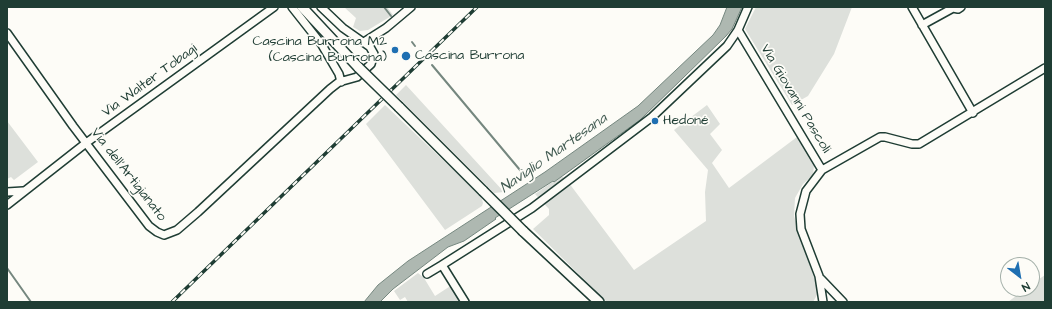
<!DOCTYPE html>
<meta charset="utf-8">
<style>
body{margin:0}
#map{position:relative;width:1052px;height:309px;overflow:hidden;background:#fdfcf7;font-family:"Architects Daughter",sans-serif}
canvas{display:block}
.frame{position:absolute;inset:0;border:8px solid #1f3d34;pointer-events:none}
.north{position:absolute;left:1000px;top:257px;width:40px;height:40px;box-sizing:border-box;background:#fdfcf7;border:1px solid #a4b0a9;border-radius:50%;rotate:149deg;font-size:11px;font-weight:700;line-height:16px;text-align:center;color:#1f3d34}
.north::after{content:'';display:block;margin:auto;width:14px;height:18px;background:#1f6fb2;clip-path:polygon(50% 0,100% 100%,50% 72%,0 100%)}
</style>
<div id="map">
<canvas width="1052" height="309"></canvas>
<div class="frame"></div>
<div class="north">N</div>
</div>
<script>
const ctx = document.querySelector('canvas').getContext('2d');
ctx.lineJoin = 'round';
function fillPath(path, color) {
  ctx.fillStyle = color;
  ctx.fill(path, 'evenodd');
}
function shape(rows) {
  const path = new Path2D();
  for (const r of rows) {
    path.moveTo(r[0], r[1]);
    for (let i = 2; i < r.length; i += 2) path.lineTo(r[i], r[i + 1]);
  }
  return path;
}
function stroke(path, color, width, dash) {
  ctx.strokeStyle = color;
  ctx.lineWidth = width;
  ctx.lineCap = dash ? 'butt' : 'round';
  ctx.setLineDash(dash || []);
  ctx.stroke(path);
}
function label(font, color, halo, rows, align = 'center') {
  ctx.font = font + ' "Architects Daughter",sans-serif';
  ctx.lineWidth = 3.5;
  ctx.setLineDash([]);
  ctx.textBaseline = 'middle';
  ctx.strokeStyle = halo;
  ctx.fillStyle = color;
  for (const [text, x, y, turn = 0] of rows) {
    ctx.save();
    ctx.translate(x, y);
    ctx.rotate((+turn || 0) * Math.PI / 180);
    ctx.textAlign = isNaN(turn) ? turn : align;
    if (halo) ctx.strokeText(text, 0, 0);
    ctx.fillText(text, 0, 0);
    ctx.restore();
  }
}
fillPath(shape([
 [344,7,387,7,393,15,368,30,360,31,353,27,356,18],
 [756,7,852,7,834,54,808,96,792,105,745,29],
 [406,85,504,192,494,193,396,95],
 [385,105,481,196,483,203,482,206,445,230,366,124],
 [707,105,720,124,710,134,722,150,712,163,729,188,797,137,814,165,813,175,803,184,795,198,794,216,817,287,817,295,813,302,607,302,533,229,549,215,549,209,535,194,561,176,566,179,634,270,706,221,705,192,708,170,674,130],
 [7,121,38,162,14,180,11,177,7,179],
 [418,273,424,278,435,296,452,285,462,302,408,302,405,297,400,300,394,291],
 [1045,275,1045,302,1008,302,1025,289,1032,289,1032,284]
]), '#dde0db');
const water = shape([
 [727,7,742,7,732,29,726,36,640,120,554,182,553,181,495,218,496,219,464,241,448,247,393,289,380,302,364,302,378,285,408,261,545,172,638,106,713,35,720,25,727,7]
]);
fillPath(water, '#aeb8b1');
stroke(water, '#75877f', 1);
stroke(shape([
 [384,7,391,16],
 [412,42,415,46],
 [432,65,525,176],
 [7,268,31,302]
]), '#75877f', 2);
const minor = shape([
 [292,7,322,45,339,74,341,82],
 [912,7,973,113],
 [922,25,953,8,958,9,961,7],
 [738,30,822,170,880,137,885,137,912,144,919,144,1045,68],
 [7,33,73,126,149,226,157,232,164,235,177,230,198,212,330,89,339,82,357,77,371,64,374,54,370,47,343,28,321,7],
 [364,42,386,28,411,7],
 [822,170,806,191,800,214,801,229,819,276,823,302],
 [7,192,23,191],
 [7,205,86,143,274,7],
 [427,274,442,265],
 [821,279,843,302],
 [465,302,442,265,532,208,652,117,727,46,738,30,748,7]
]);
const tertiary = shape([
 [302,7,359,68],
 [399,107,483,191],
 [523,231,599,302]
]);
stroke(minor, '#1f3d34', 10);
stroke(tertiary, '#1f3d34', 12);
stroke(minor, '#fdfcf7', 7);
stroke(tertiary, '#fdfcf7', 9);
const rail = shape([
 [172,302,477,7]
]);
stroke(rail, '#1f3d34', 3.5);
stroke(rail, '#fdfcf7', 2, [6]);
const tertiaryBridge = shape([
 [359,68,399,107],
 [483,191,523,231]
]);
stroke(tertiaryBridge, '#1f3d34', 12, []);
stroke(tertiaryBridge, '#fdfcf7', 9);
for (const [x, y, r, color] of [
 [395,50,4,"#1f6fb2"],
 [406,56,5,"#1f6fb2"],
 [655,121,4,"#1f6fb2"]
]) {
  const dot = new Path2D();
  dot.arc(x, y, r, 0, 2 * Math.PI);
  ctx.fillStyle = color;
  ctx.fill(dot);
  stroke(dot, '#fdfcf7', 1.5);
}
label('14px', '#1f3d34', '#fdfcf7', [
 ["Cascina Burrona M2",387,42,"right"],
 ["(Cascina Burrona)",387,58,"right"],
 ["Cascina Burrona",415,56],
 ["Hedoné",663,121]
], 'left');
label('14px', '#1f3d34', '#fdfcf7', [
 ["Via Walter Tobagi",150,81,-36],
 ["Via Giovanni Pascoli",795,99,59],
 ["Via dell'Artigianato",128,175,52]
]);
label('italic 15px', '#435c53', '#fdfcf7', [
 ["Naviglio Martesana",554,154,-35]
]);
</script>
